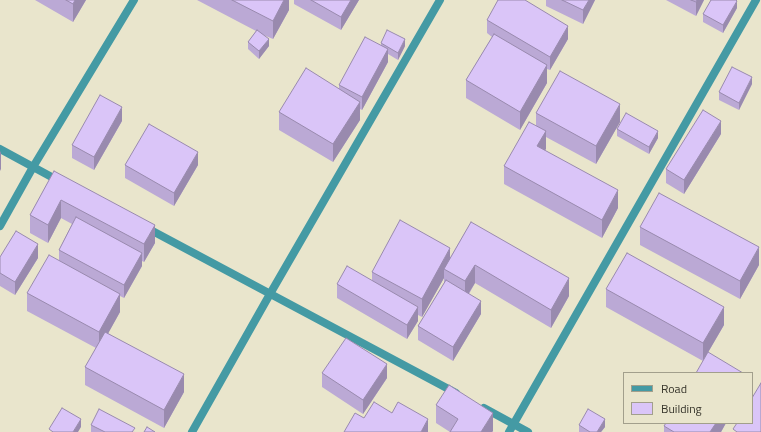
<!DOCTYPE html>
<style>
body{margin:0}
#map{position:relative;width:761px;height:432px;overflow:hidden;background:#e9e5cc;font-family:"Titillium Web",sans-serif}
canvas{display:block}
.legend{position:absolute;left:623px;top:372px;width:130px;height:52px;box-sizing:border-box;background:#e9e5cc;border:1px solid #a29f8c;margin:0;padding:5px 7px;list-style:none;font-size:12px;color:#37352b}
.legend li{display:flex;align-items:center;gap:8px;height:20px}
.legend b{width:20px;border:1px solid #a29f8c}
</style>
<div id="map">
<canvas width="761" height="432"></canvas>
<ul class="legend">
<li><b style="height:5px;background:#449aa4"></b>Road</li>
<li><b style="height:11px;background:#dac5f8"></b>Building</li>
</ul>
</div>
<script>
const ctx = document.querySelector('canvas').getContext('2d');
ctx.lineJoin = 'round';
function shape(rows) {
  const path = new Path2D();
  for (const r of rows) {
    path.moveTo(r[0], r[1]);
    for (let i = 2; i < r.length; i += 2) path.lineTo(r[i], r[i + 1]);
  }
  return path;
}
function stroke(path, color, width, dash) {
  ctx.strokeStyle = color;
  ctx.lineWidth = width;
  ctx.lineCap = dash ? 'butt' : 'round';
  ctx.setLineDash(dash || []);
  ctx.stroke(path);
}
function fillPath(path, color) {
  ctx.fillStyle = color;
  ctx.fill(path, 'evenodd');
}
stroke(shape([
 [0,149,59,181],
 [0,226,33,167,134,0],
 [145,227,456,393],
 [484,408,528,432],
 [192,432,270,294,440,0],
 [509,432,756,0]
]), '#449aa4', 8);
fillPath(shape([
 [35,0,86,0,73,22],
 [197,0,289,0,289,10,273,39,261,34,269,46,259,59,248,49,248,42,256,31],
 [294,0,359,0,341,30,294,4],
 [546,0,595,0,583,24,546,6],
 [666,0,704,0,696,16],
 [737,8,723,33,703,22,703,14],
 [487,20,568,39,550,70,547,69,547,83,520,130,466,98,466,80,492,37,487,33],
 [381,43,405,46,398,60,388,54,388,62,362,110,360,109,360,120,333,162,279,130,279,112,339,89,339,85,381,45],
 [752,84,739,110,719,100,719,92],
 [536,113,620,122,596,164,546,137,545,150,618,208,602,238,504,184,504,166,536,126],
 [122,121,94,170,72,158,72,145],
 [617,129,658,138,649,154,617,136],
 [721,134,684,194,666,183,666,169],
 [125,165,198,165,174,206,125,178],
 [54,171,155,243,144,262,142,261,142,266,124,298,120,296,120,312,108,333,184,392,164,428,85,385,85,367,96,348,27,311,27,293,59,260,59,250,72,224,61,218,48,243,30,233,30,215],
 [471,222,569,296,551,328,475,283,469,294,481,314,453,361,418,340,418,326,444,283,444,278,422,317,418,315,418,321,407,339,337,298,337,284,372,281,372,272,450,258],
 [640,227,759,265,740,299,640,245],
 [0,257,38,258,15,295,0,286],
 [606,289,724,325,703,361,606,307],
 [322,373,387,378,363,414,322,387],
 [436,405,493,431,492,432,450,432,436,423],
 [666,423,726,423,721,432,664,432,664,426],
 [91,425,135,432,91,432],
 [579,425,605,427,601,432,579,432]
]), '#bba9d5');
fillPath(shape([
 [75,0,86,0,73,22,73,4],
 [284,0,289,0,289,10,273,39,273,21],
 [351,0,359,0,341,30,341,17],
 [589,0,595,0,583,24,583,10],
 [697,0,704,0,696,16,696,2],
 [737,1,737,8,723,33,723,25],
 [568,26,568,39,550,70,550,57],
 [269,39,269,46,259,59,259,51],
 [405,39,405,46,398,60,398,53],
 [388,49,388,62,362,110,362,97],
 [547,65,547,83,520,130,520,112],
 [752,77,752,84,739,110,739,103],
 [360,102,360,120,333,162,333,144],
 [620,104,620,122,596,164,596,146],
 [122,107,122,121,94,170,94,157],
 [721,121,721,134,684,194,684,180],
 [546,131,546,149,537,164,537,146],
 [658,131,658,138,649,154,649,147],
 [1,151,1,169,0,171,0,153],
 [198,152,198,165,174,206,174,193],
 [618,190,618,208,602,238,602,220],
 [61,200,61,218,48,243,48,225],
 [155,225,155,243,144,262,144,244],
 [38,244,38,258,15,295,15,282],
 [759,247,759,265,740,299,740,281],
 [450,248,450,266,444,269,444,278,422,317,422,299],
 [142,253,142,266,124,298,124,285],
 [475,265,475,283,465,299,465,281],
 [569,278,569,296,551,328,551,310],
 [120,294,120,312,99,350,99,332],
 [481,301,481,314,453,361,453,347],
 [418,307,418,321,407,339,407,325],
 [724,307,724,325,703,361,703,343],
 [387,364,387,378,363,414,363,400],
 [184,374,184,392,164,428,164,410],
 [493,413,493,431,492,432,481,432],
 [81,419,81,427,78,432,73,432],
 [428,419,428,432,421,432],
 [605,419,605,427,601,432,597,432],
 [716,423,726,423,721,432,710,432]
]), '#998aae');
const building = shape([
 [66,0,75,0,73,4,66,0],
 [232,0,284,0,273,21,232,0],
 [311,0,351,0,341,17,311,0],
 [498,0,525,0,568,26,550,57,487,20,498,0],
 [562,0,589,0,583,10,562,0],
 [691,0,697,0,696,2,691,0],
 [711,0,736,0,737,1,723,25,703,14,711,0],
 [257,30,269,39,259,51,248,42,257,30],
 [387,30,405,39,398,53,381,43,387,30],
 [494,34,547,65,520,112,466,80,494,34],
 [365,37,388,49,362,97,339,85,365,37],
 [732,67,752,77,739,103,719,92,732,67],
 [306,68,360,102,333,144,279,112,306,68],
 [560,71,620,104,596,146,536,113,560,71],
 [100,95,122,107,94,157,72,145,100,95],
 [703,110,721,121,684,180,666,169,703,110],
 [626,113,658,131,649,147,617,129,626,113],
 [529,122,546,131,537,146,618,190,602,220,504,166,529,122],
 [149,124,198,152,174,193,125,165,149,124],
 [54,171,155,225,144,244,61,200,48,225,30,215,54,171],
 [659,193,759,247,740,281,640,227,659,193],
 [76,217,142,253,124,285,59,250,76,217],
 [400,220,450,248,422,299,372,272,400,220],
 [471,222,569,278,551,310,475,265,465,281,444,269,471,222],
 [16,231,38,244,15,282,0,273,0,257,16,231],
 [627,253,724,307,703,343,606,289,627,253],
 [49,255,120,294,99,332,27,293,49,255],
 [347,266,418,307,407,325,337,284,347,266],
 [446,280,481,301,453,347,418,326,446,280],
 [105,332,184,374,164,410,85,367,105,332],
 [346,338,387,364,363,400,322,373,346,338],
 [708,352,743,373,696,373,708,352],
 [761,383,761,432,737,432,733,429,737,423,752,423,752,398,761,383],
 [449,385,493,413,481,432,450,432,458,419,436,405,449,385],
 [374,402,392,413,398,402,428,419,421,432,344,432,355,413,364,418,374,402],
 [62,408,81,419,73,432,53,432,49,429,62,408],
 [99,409,135,428,132,432,105,432,91,425,99,409],
 [588,409,605,419,597,432,590,432,579,425,588,409],
 [666,423,716,423,710,432,674,432,664,426,666,423],
 [147,427,155,432,144,432,147,427]
]);
fillPath(building, '#dac5f8');
stroke(building, '#998aae', 1);
</script>
